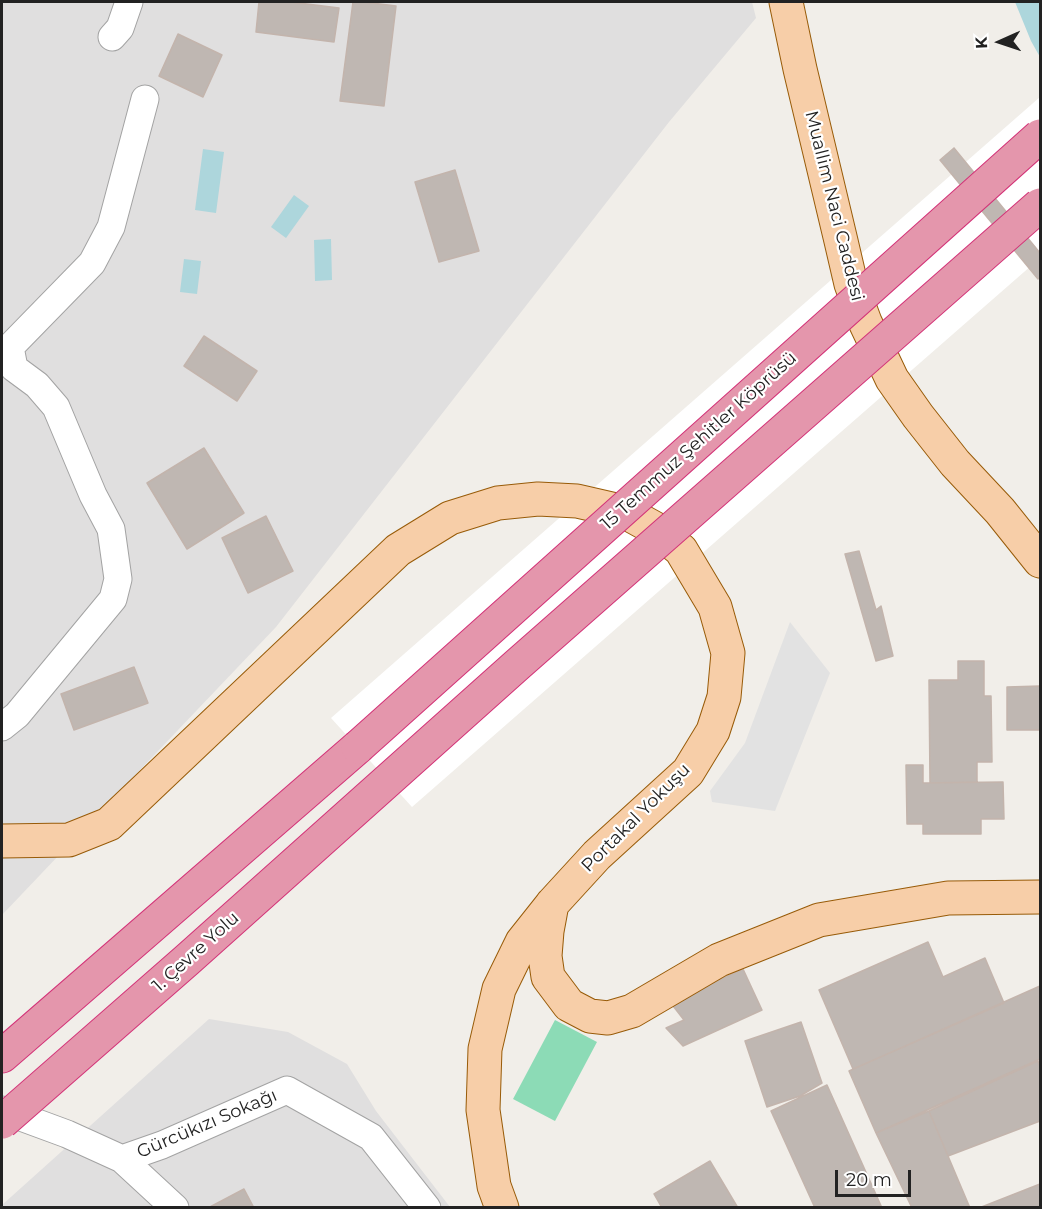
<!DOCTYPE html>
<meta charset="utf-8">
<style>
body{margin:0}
#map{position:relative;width:1042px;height:1209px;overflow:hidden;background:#f1eee9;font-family:Montserrat,sans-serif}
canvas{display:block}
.frame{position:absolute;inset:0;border:3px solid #222;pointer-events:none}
.north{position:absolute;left:970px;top:12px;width:60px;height:60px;-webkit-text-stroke:4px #fff;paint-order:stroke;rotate:267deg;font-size:16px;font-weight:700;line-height:24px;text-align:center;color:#222}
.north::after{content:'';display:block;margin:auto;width:21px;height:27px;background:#222;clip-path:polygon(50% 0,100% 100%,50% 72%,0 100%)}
.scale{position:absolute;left:835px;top:1170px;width:76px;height:27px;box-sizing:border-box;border:3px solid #222;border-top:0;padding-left:8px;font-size:18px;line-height:21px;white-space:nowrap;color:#222;-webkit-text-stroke:4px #fff;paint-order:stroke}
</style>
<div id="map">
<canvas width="1042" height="1209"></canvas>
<div class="frame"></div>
<div class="north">K</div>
<div class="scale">20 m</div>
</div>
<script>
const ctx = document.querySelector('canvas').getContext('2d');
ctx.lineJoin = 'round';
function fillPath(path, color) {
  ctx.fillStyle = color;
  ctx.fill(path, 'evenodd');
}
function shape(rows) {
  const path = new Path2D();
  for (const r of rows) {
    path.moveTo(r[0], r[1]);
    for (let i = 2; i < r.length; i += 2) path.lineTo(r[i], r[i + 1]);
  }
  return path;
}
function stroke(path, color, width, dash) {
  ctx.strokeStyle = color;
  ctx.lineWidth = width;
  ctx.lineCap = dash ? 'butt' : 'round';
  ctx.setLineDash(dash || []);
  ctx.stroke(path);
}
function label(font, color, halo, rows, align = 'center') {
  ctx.font = font + ' Montserrat,sans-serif';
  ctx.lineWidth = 4.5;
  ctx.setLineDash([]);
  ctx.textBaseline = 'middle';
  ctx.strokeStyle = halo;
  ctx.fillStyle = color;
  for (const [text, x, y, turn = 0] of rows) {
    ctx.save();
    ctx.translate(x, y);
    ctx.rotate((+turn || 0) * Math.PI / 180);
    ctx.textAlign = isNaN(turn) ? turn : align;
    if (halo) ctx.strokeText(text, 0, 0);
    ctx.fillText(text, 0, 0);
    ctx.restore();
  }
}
fillPath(shape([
 [2,2,752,2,756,18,669,122,276,627,2,915],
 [209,1019,288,1032,347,1064,376,1111,450,1207,2,1208,2,1205]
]), '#e0dfdf');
fillPath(shape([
 [555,1020,597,1042,555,1121,513,1099]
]), '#8cdbb6');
fillPath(shape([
 [790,622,830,673,775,811,712,802,710,791,745,743]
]), '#e2e2e2');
fillPath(shape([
 [1015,2,1040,2,1040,57,1031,41],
 [203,149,224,152,216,213,195,210],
 [294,195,309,206,286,238,271,227],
 [331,239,332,280,315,281,314,240],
 [184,259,201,261,197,294,180,292]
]), '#add6dc');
fillPath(shape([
 [1040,97,1040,258,412,807,331,718]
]), '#fff');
const building = shape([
 [259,2,291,2,339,8,334,42,256,32,259,2],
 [353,2,364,2,396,6,384,106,340,101,353,2],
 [178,34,222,55,203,97,159,76,178,34],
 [954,148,1040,253,1040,277,1038,279,940,160,954,148],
 [455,170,479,251,439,262,415,182,455,170],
 [204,336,257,371,237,401,184,366,204,336],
 [204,448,244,513,187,549,147,483,204,448],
 [266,516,293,571,248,593,222,538,266,516],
 [859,551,876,610,881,606,893,656,876,661,845,554,859,551],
 [958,661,984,661,984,696,991,696,992,762,977,762,977,782,930,783,929,680,958,680,958,661],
 [134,667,148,703,74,730,61,694,134,667],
 [1040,686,1040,730,1007,730,1007,687,1040,686],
 [906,765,923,765,923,783,1003,782,1004,819,981,819,981,834,923,834,923,824,907,824,906,765],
 [928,942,943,977,985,958,1004,1003,853,1069,819,990,928,942],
 [743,969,762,1010,683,1046,666,1028,684,1020,670,1002,743,969],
 [1040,986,1040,1059,876,1133,849,1071,1040,986],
 [801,1022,822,1083,800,1096,767,1107,745,1041,801,1022],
 [1038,1061,1040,1067,1040,1121,948,1156,929,1111,1038,1061],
 [827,1085,882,1208,815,1208,771,1111,827,1085],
 [929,1111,948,1156,970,1208,912,1208,876,1133,929,1111],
 [710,1161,738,1208,662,1208,654,1194,710,1161],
 [1040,1184,1040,1208,979,1208,1040,1184],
 [244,1189,254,1208,208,1208,244,1189]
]);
fillPath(building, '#bfb7b2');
stroke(building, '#c3b4ac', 1.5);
const minor = shape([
 [112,37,120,28,129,2],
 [2,727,17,715,113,599,118,579,111,529,93,495,56,407,37,385,14,368,10,347,92,263,111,227,145,99],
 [2,1110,67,1134,122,1159,175,1208],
 [122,1159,162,1145,287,1090,371,1137,427,1208]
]);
const major = shape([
 [786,2,800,69,841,241,851,284,865,322,892,379,918,416,955,463,1000,511,1040,561],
 [2,841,69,840,109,824,398,550,450,518,498,503,538,499,577,501,625,512,654,528,681,550,715,607,728,653,724,697,713,731,688,772,597,855,553,903,522,942,499,989,485,1049,483,1110,494,1186,502,1208],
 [552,904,547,931,545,956,548,977,569,1005,590,1016,608,1018,632,1011,719,960,819,920,948,898,1040,897]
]);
const highway = shape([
 [2,1056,358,747]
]);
stroke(minor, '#a3a3a3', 29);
stroke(major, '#985b08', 35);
stroke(highway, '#d33378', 35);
stroke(minor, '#fff', 27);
stroke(major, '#f7cea8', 33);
stroke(highway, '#e496ac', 33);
const highwayBridge = shape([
 [358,747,1040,136],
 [2,1122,187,960,517,665,1040,205]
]);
stroke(highwayBridge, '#d33378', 35, []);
stroke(highwayBridge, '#e496ac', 33);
label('18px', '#222', '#fff', [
 ["Muallim Naci Caddesi",834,206,76],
 ["15 Temmuz Şehitler Köprüsü",699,441,-42],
 ["Portakal Yokuşu",636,818,-45],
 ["1. Çevre Yolu",196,952,-42],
 ["Gürcükızı Sokağı",207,1124,-23]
]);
</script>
